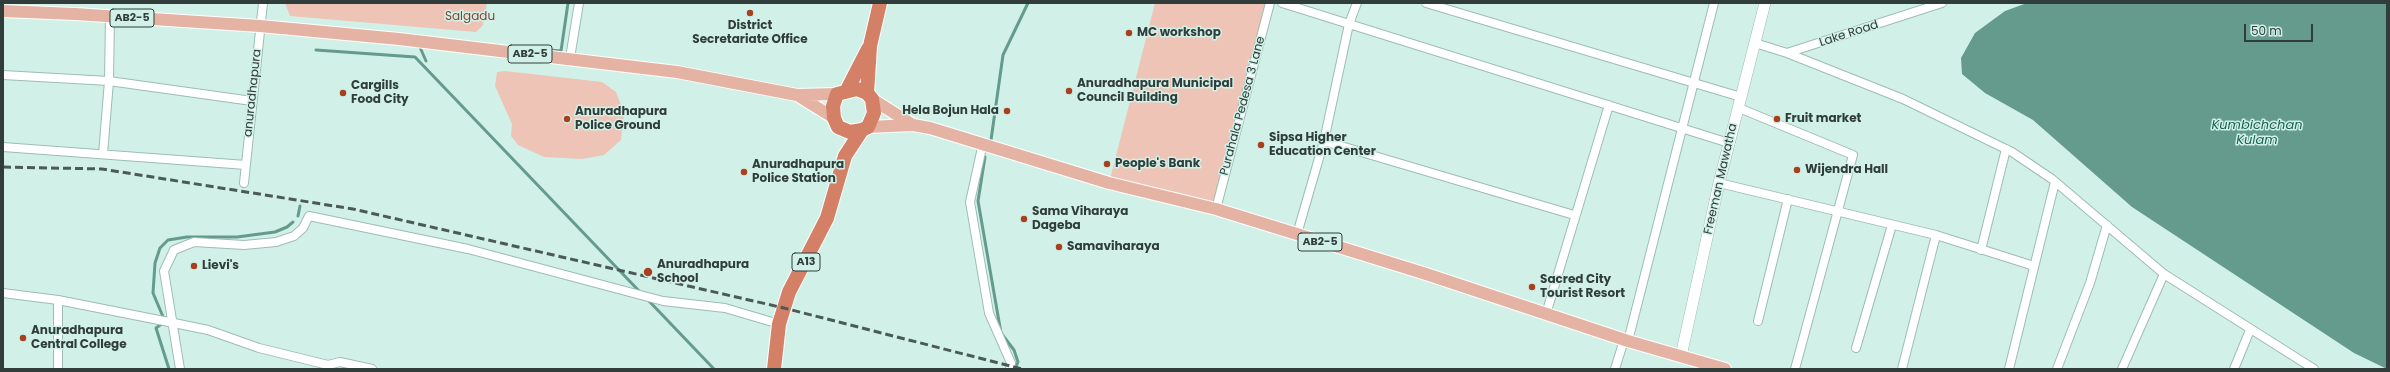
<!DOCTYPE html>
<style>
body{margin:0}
#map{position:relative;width:2390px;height:372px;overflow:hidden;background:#d1f1e8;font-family:Poppins,sans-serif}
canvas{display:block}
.frame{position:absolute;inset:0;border:4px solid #313d3a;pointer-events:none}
.scale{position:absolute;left:2244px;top:24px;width:69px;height:18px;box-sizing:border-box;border:2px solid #313d3a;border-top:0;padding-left:5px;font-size:12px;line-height:14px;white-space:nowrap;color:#313d3a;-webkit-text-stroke:3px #d1f1e8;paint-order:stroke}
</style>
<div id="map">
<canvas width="2390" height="372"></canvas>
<div class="frame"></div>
<div class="scale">50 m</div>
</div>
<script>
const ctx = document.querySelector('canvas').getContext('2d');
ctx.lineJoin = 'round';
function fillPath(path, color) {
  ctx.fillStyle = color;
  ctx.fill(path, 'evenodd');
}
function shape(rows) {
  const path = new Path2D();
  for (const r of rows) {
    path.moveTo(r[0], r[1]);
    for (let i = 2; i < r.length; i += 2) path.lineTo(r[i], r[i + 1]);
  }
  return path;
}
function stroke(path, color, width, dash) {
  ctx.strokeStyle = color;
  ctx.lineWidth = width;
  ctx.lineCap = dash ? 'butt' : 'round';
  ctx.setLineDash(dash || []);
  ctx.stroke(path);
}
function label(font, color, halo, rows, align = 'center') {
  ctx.font = font + ' Poppins,sans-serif';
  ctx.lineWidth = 3;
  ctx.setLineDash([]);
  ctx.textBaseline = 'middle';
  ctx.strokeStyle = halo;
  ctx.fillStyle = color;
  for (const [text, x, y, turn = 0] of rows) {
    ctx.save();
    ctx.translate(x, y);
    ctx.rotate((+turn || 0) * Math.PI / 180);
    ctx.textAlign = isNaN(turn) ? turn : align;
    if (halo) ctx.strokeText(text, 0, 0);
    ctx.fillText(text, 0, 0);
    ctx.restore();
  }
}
fillPath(shape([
 [285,3,487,3,483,25,476,32,290,16],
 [1155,3,1270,3,1216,209,1109,183],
 [505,71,602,82,616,92,624,113,621,140,604,155,582,159,544,157,518,145,511,136,512,124,495,86,497,72]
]), '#eec4b7');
fillPath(shape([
 [2027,3,2387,3,2387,369,2354,353,2132,207,2033,120,1985,93,1962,74,1961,58,1975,33,2005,11]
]), '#649b8d');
stroke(shape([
 [419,45,426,61],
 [513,47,561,51,568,3],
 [316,50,415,57,641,293],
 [991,140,1003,55,1028,3],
 [985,157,978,201,1001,333,1014,350,1018,362,1015,369],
 [298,216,300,206],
 [648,300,714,369],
 [164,319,153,293,155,263,160,248,168,240,187,237,237,237,275,232,287,227,293,222],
 [163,323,156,328,169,369]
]), '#649b8d', 3);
const street = shape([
 [1282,3,1729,143],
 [1426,3,1741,97],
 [1755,43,1787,53,1942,3],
 [1787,53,1903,99,2012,152,2052,179,2164,274,2314,369],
 [570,58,579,3],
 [3,75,109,81,252,101],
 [1739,108,1853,155,1795,369],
 [1324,141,1574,215],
 [983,143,970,202,989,313,1011,363,1010,369],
 [3,147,246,165],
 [103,154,109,81,110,16],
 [244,183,263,3],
 [1719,183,1936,235,1902,369],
 [1216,209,1270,3],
 [1297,234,1324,141,1349,24,1357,3],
 [1936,235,2034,266],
 [1981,250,2006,149],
 [3,293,58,300,174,323,208,330,259,348,328,365,340,362,372,369],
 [1546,314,1609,105],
 [1758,321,1788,199],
 [1628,341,1714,3],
 [1856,348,1892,225],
 [58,369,58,300],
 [180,369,164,271,174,250,194,242,244,245,276,242,294,236,303,228,309,216,468,249,663,301,725,308,779,324],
 [1615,369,1624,340],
 [2009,369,2055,182],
 [2057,369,2090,283,2107,225],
 [2122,369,2164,274],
 [2234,369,2250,330]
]);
const secondary = shape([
 [1681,356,1719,183,1765,3]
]);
const primary = shape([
 [3,11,75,14,260,26,399,39,677,72,797,95,837,94],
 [797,95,834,118],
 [872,99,913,125],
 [868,127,913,125,930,128,1109,183,1216,209,1423,273,1628,341,1725,369]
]);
const highway = shape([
 [857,89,867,93,872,99,874,113,868,127,862,130,850,132,838,127,834,118,833,106,837,94,857,89],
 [847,90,868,49],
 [867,93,870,46,880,3],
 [774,369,779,324,789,292,827,218,845,156,862,130]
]);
stroke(street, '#9ebcb4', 10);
stroke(secondary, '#9ebcb4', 12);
stroke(primary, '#fff', 14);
stroke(highway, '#fff', 16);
stroke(street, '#fff', 8);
stroke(secondary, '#fff', 11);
stroke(primary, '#e5b3a4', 12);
stroke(highway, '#d48067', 14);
stroke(shape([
 [3,167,102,169,353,209,784,308,1022,369]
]), '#4b5a56', 3, [8, 4]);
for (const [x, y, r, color] of [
 [750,13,4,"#a84020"],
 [1129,33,4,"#a84020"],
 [1069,91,4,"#a84020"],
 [343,93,4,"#a84020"],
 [1007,111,4,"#a84020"],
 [567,119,4,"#a84020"],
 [1777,119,4,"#a84020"],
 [1261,145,4,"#a84020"],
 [1107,164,4,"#a84020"],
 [1797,170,4,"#a84020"],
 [744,172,4,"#a84020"],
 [1024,219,4,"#a84020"],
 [1059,247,4,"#a84020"],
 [194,266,4,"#a84020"],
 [648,272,5,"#a84020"],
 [1532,287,4,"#a84020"],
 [23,338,4,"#a84020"]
]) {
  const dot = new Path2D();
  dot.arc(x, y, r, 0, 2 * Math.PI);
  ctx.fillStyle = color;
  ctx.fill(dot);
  stroke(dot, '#d1f1e8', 1.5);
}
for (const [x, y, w] of [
 [132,18,44],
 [530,54,44],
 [1320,242,44],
 [806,262,28]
]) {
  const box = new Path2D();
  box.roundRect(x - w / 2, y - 9, w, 18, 3);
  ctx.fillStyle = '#d1f1e8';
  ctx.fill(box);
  stroke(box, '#313d3a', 1);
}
label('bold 11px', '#313d3a', null, [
 ["AB2-5",132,18],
 ["AB2-5",530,54],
 ["AB2-5",1320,242],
 ["A13",806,262]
]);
label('12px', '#824230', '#d1f1e8', [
 ["Salgadu",470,17]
]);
label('bold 12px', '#313d3a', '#d1f1e8', [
 ["District",750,26,"center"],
 ["Secretariate Office",750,40,"center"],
 ["MC workshop",1137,33],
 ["Anuradhapura Municipal",1077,84],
 ["Council Building",1077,98],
 ["Cargills",351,86],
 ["Food City",351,100],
 ["Hela Bojun Hala",999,111,"right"],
 ["Anuradhapura",575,112],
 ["Police Ground",575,126],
 ["Fruit market",1785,119],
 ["Sipsa Higher",1269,138],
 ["Education Center",1269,152],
 ["People's Bank",1115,164],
 ["Anuradhapura",752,165],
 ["Police Station",752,179],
 ["Wijendra Hall",1805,170],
 ["Sama Viharaya",1032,212],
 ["Dageba",1032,226],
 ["Samaviharaya",1067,247],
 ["Anuradhapura",657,265],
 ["School",657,279],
 ["Lievi's",202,266],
 ["Sacred City",1540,280],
 ["Tourist Resort",1540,294],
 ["Anuradhapura",31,331],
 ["Central College",31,345]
], 'left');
label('12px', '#313d3a', '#d1f1e8', [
 ["Lake Road",1849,34,-18],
 ["anuradhapura",253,93,-84],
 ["Purahala Pedesa 3 Lane",1243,106,-75],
 ["Freeman Mawatha",1721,179,-77]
]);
label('italic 13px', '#1a6354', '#d1f1e8', [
 ["Kumbichchan",2257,126],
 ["Kulam",2257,141]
]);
</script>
